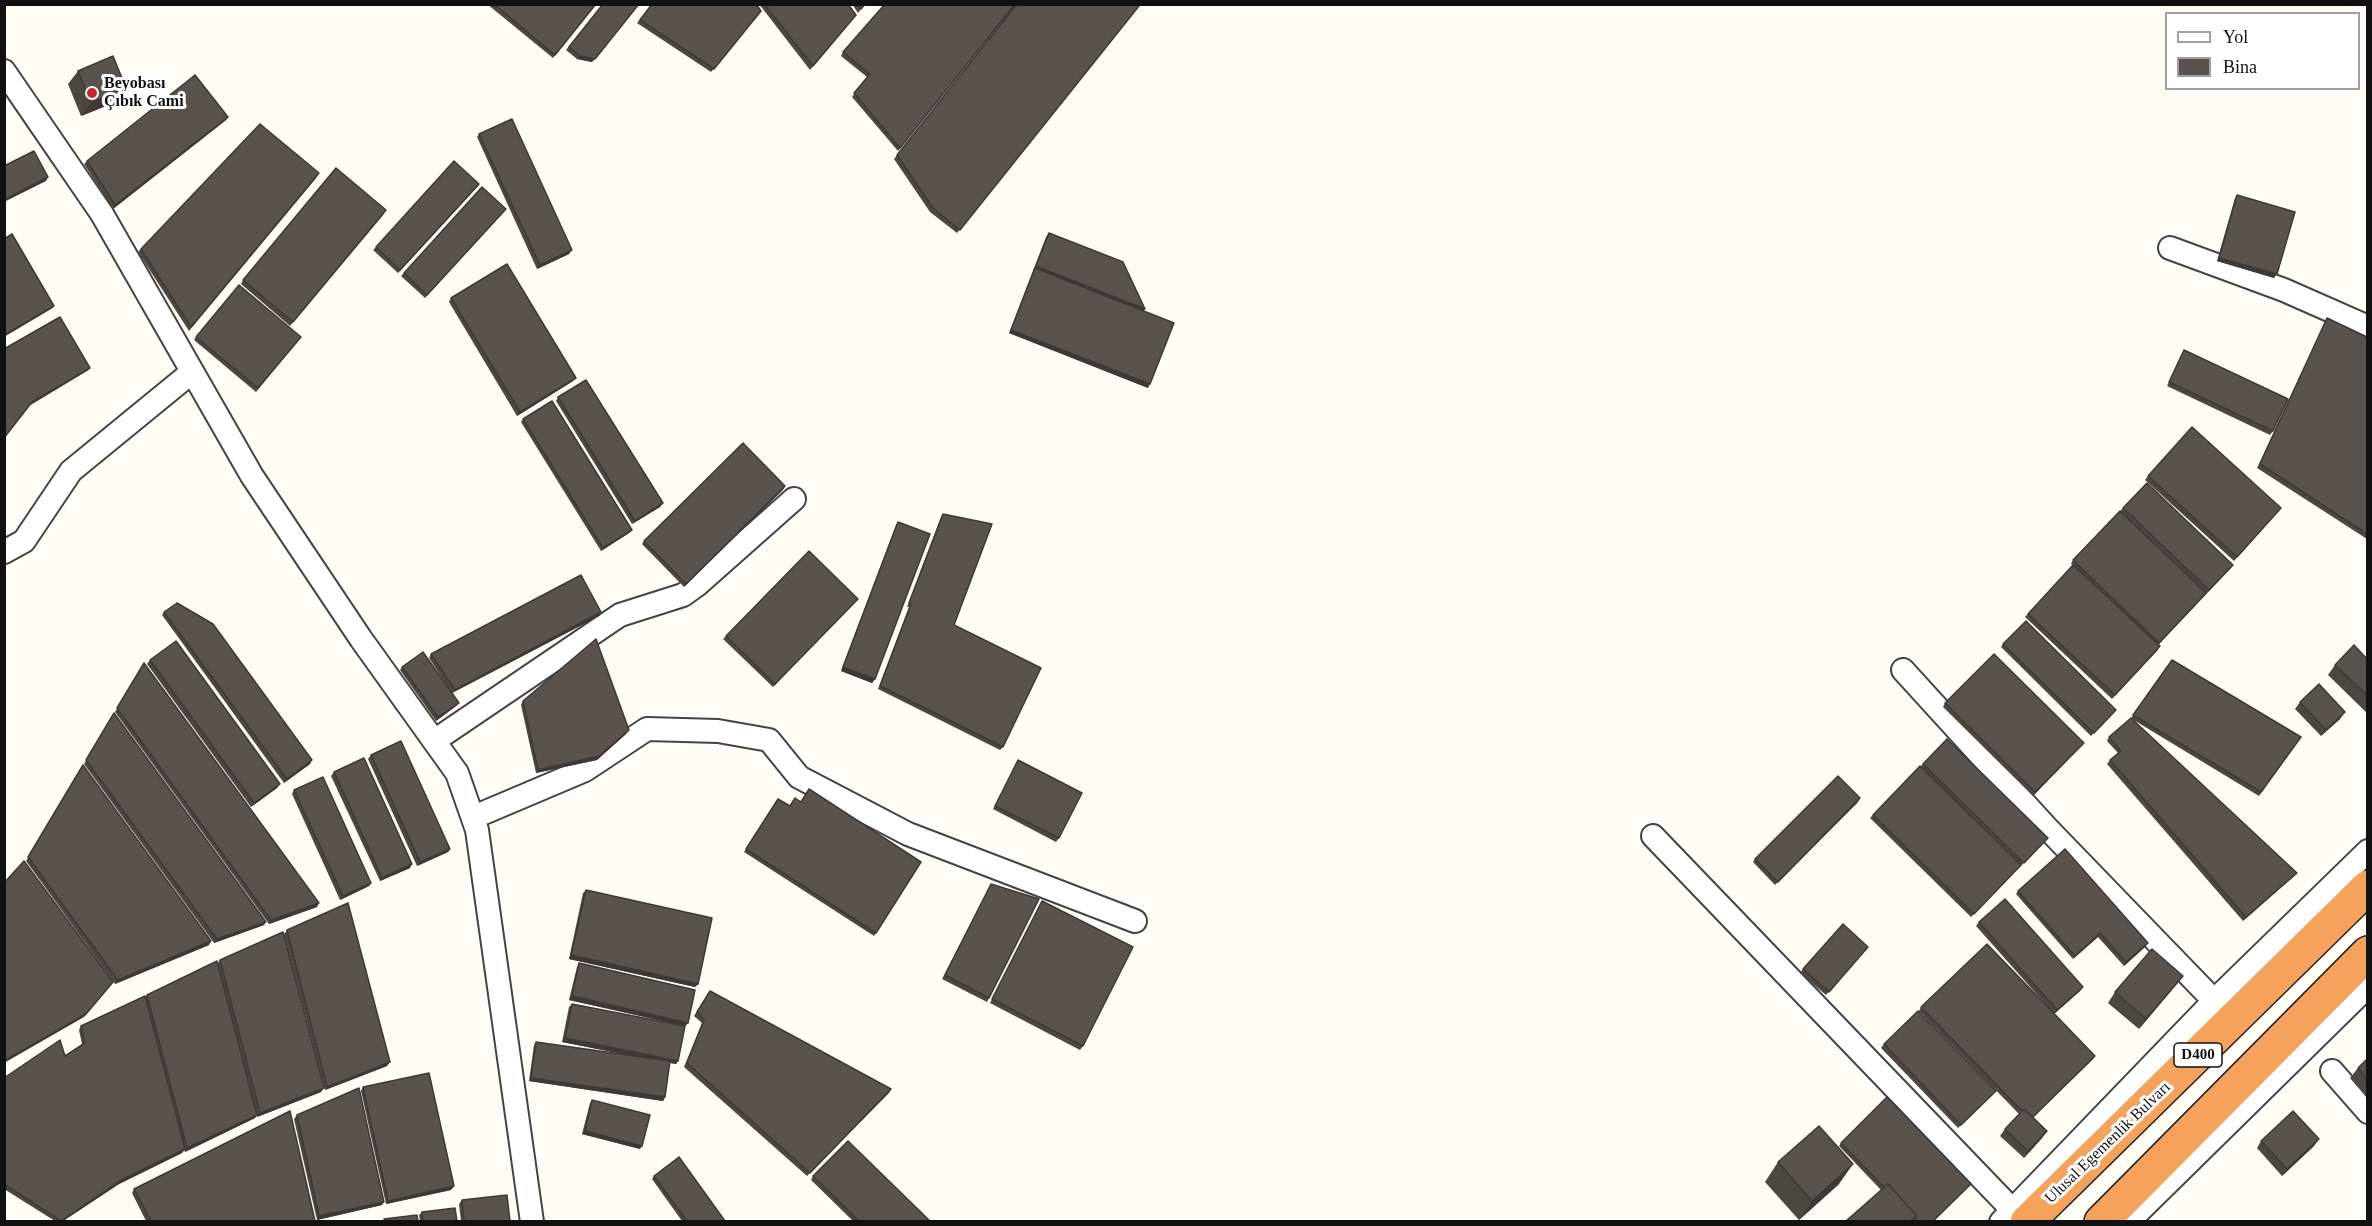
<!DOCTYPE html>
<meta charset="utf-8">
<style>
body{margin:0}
#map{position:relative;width:2372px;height:1226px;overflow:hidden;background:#fffdf5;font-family:"Times New Roman",serif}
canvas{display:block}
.frame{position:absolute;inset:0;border:6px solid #111;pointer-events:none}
.legend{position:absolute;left:2165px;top:12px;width:195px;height:78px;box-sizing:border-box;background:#fff;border:2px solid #a0a0a0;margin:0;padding:8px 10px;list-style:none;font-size:18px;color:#111}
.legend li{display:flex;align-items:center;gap:12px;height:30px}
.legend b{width:30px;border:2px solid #a0a0a0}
</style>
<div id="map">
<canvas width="2372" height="1226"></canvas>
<div class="frame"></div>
<ul class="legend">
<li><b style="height:8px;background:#fff"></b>Yol</li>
<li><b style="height:16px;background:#5a524d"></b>Bina</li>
</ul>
</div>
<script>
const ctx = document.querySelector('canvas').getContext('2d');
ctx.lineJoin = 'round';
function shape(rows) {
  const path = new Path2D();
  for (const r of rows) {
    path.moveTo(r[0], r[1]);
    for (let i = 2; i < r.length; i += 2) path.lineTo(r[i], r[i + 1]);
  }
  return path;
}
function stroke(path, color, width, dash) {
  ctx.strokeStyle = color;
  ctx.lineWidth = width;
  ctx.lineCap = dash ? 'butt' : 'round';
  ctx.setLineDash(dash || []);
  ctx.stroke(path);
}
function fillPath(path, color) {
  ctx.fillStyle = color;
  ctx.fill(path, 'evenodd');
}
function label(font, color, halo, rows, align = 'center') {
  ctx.font = font + ' "Times New Roman",serif';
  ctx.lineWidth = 6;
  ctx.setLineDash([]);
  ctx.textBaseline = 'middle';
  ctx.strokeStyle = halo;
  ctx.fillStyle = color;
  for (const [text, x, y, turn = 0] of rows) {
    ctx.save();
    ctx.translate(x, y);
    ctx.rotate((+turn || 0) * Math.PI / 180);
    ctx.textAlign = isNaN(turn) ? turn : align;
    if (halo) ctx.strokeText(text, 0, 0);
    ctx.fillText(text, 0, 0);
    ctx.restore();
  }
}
const minor = shape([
 [4,71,102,214,252,476,361,639,457,773,477,830,532,1222],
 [2170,248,2284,290,2368,327],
 [4,552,24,541,71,471,192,372],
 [1903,670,2047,828,2225,1012],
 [434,741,620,615,683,595,697,585,794,499],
 [474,817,585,770,647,729,718,731,769,740,799,777,908,834,1135,921],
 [1653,836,2024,1222],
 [2332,1071,2368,1112],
 [2001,1222,2214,1001,2368,851],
 [2128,1222,2368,986]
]);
const highway = shape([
 [2027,1222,2368,887],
 [2101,1222,2368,953]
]);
stroke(minor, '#444', 26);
stroke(highway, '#222', 36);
stroke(minor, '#fff', 22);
stroke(highway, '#f5a25d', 33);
fillPath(shape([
 [487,4,596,4,553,58],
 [603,4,639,4,592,62,577,59,566,50],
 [652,4,761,11,711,72,637,23],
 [759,4,848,4,856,15,810,70],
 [852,4,865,4,858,13],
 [1015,4,898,151,852,97,867,77,841,56,843,52],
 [1017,4,1136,4,957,233,930,212,894,159],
 [78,71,116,102,81,116,68,84],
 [228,117,226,120,113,209,84,164,87,161],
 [479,134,569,254,537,269,477,137],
 [317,177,189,331,138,252,141,249],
 [477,187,398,273,373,250,376,247],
 [2237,195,2274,278,2217,261,2235,198],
 [506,209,425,298,401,276,404,273],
 [384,214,290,326,241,284,243,280],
 [1049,233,1145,309,1143,311,1148,388,1009,333,1046,237],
 [451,298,573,381,517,416,449,302],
 [2327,318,2367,337,2367,539,2257,468],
 [196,337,301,337,256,392,194,340],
 [2184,350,2273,431,2270,435,2167,386],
 [558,397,663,503,660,507,632,524,556,401],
 [523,419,629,533,601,551,521,422],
 [2148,476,2281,508,2234,561,2145,480],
 [785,486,684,587,642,544,644,541],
 [2123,508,2231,568,2158,645,2158,650,2112,699,2025,617,2073,565,2071,564,2073,560],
 [943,514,954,625,1003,747,1000,750,878,689,909,607,907,607,941,517],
 [898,522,875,679,872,683,841,671,896,525],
 [858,599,773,687,723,639,726,636],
 [164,612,310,764,284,783,162,615],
 [601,612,599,616,452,693,429,658,431,654],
 [2003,644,2116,710,2091,736,2001,647],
 [2367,659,2367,713,2328,675,2335,665],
 [150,660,277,788,251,807,147,664],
 [144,663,317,907,269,924,115,712],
 [402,667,459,703,456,706,436,721,400,670],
 [523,701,629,730,626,734,597,760,536,773,521,705],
 [2300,702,2340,719,2321,736,2295,709],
 [1945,703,2084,743,2033,796,1943,707],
 [114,713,264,925,214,943,84,764],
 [2133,715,2301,737,2259,796,2132,719,2294,876,2243,921,2107,764,2110,760,2118,753,2107,741,2109,737,2131,719],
 [371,755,450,849,448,852,417,866,368,759],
 [1018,760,1059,838,1056,842,993,809],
 [1923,764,2048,838,1971,917,1870,818],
 [81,769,209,945,115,984,26,861],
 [334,772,410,868,380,881,331,776],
 [294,790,371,883,369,886,340,900,292,794],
 [778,799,789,806,800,802,921,862,874,936,744,852],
 [1858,802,1775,885,1753,862,1755,859],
 [991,884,989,998,987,1002,942,979],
 [586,890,698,984,695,987,569,959,583,893],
 [2018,891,2145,947,2124,966,2098,937,2073,959,2016,894],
 [1042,901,1083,1046,1080,1050,990,1003],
 [1979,922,2083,987,2080,991,2054,1014,2093,1059,2033,1117,2047,1131,2042,1138,2024,1158,2000,1136,2005,1129,2019,1114,1919,1011,1921,1007,2048,1007,1976,926],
 [287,930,387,1066,325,1090,284,934],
 [1868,947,1826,995,1800,973,1803,969],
 [220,960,321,1092,257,1117,257,1115,255,1118,185,1152,184,1150,182,1153,119,1184,63,1221,55,1221,4,1189,4,1078,65,1056,82,1044,79,1030,81,1026,145,998,147,995,218,963],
 [579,963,688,1023,685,1026,569,1000,577,967],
 [2175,986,2139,1029,2108,1003,2115,992],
 [710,991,891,1089,807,1176,684,1067,702,1023,694,1016],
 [572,1004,678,1061,676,1064,670,1063,665,1097,663,1101,529,1081,534,1045,536,1042,627,1055,562,1042,569,1007],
 [1884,1044,1993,1094,1958,1128,1881,1048],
 [2367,1059,2367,1098,2350,1078,2358,1068],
 [363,1087,454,1186,451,1190,386,1204,361,1091],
 [592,1100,640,1149,582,1134,590,1103],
 [297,1115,382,1205,317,1220,294,1119],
 [2261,1141,2314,1146,2282,1176,2257,1148],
 [1841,1143,1971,1184,1934,1221,1846,1221,1881,1190,1839,1146],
 [1778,1162,1839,1184,1799,1220,1765,1182],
 [654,1176,725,1221,682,1221,652,1179],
 [813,1176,930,1221,853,1221,811,1180],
 [134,1189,315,1221,146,1221,132,1193],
 [462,1200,510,1221,461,1221,459,1204],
 [422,1212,457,1221,420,1221,419,1215]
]), '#4d4742');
fillPath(shape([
 [639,4,592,62,577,59,580,56],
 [126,88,116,102,81,116,91,103],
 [228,117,226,120,113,209,115,205],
 [48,177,46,181,4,202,4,200],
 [479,184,477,187,398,273,400,270],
 [572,250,569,254,537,269,540,265],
 [2219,258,2277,274,2274,278,2217,261],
 [1036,266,1145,309,1142,312,1033,270],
 [54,306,51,309,4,337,4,335],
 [1011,330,1150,384,1148,388,1009,333],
 [90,368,87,371,29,406,32,402],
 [576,378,573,381,517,416,520,412],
 [785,486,783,490,684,587,686,584],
 [663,503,660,507,632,524,635,521],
 [632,530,629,533,601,551,603,548],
 [2206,593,2204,596,2157,646,2159,643],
 [858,599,855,602,773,687,775,684],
 [601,612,599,616,452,693,455,690],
 [843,667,875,679,872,683,841,671],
 [459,703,456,706,436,721,438,717],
 [2345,712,2340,719,2321,736,2326,730],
 [629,730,626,734,597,760,536,773,538,770],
 [2084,743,2081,746,2033,796,2035,792],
 [312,760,310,764,284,783,287,779],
 [280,784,277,788,251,807,254,803],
 [1860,798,1858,802,1775,885,1778,882],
 [450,849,448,852,417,866,420,862],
 [412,864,410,868,380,881,382,878],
 [2297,873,2294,876,2243,921,2246,917],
 [371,883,369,886,340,900,343,896],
 [319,903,317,907,269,924,271,920],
 [266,922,264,925,214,943,217,939],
 [2100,933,2098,937,2073,959,2075,956],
 [211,941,209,945,115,984,118,980],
 [2148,943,2145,947,2124,966,2126,962],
 [571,955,698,984,695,987,569,959],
 [2183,976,2175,986,2139,1029,2146,1019],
 [110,986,84,1017,4,1063,4,1061],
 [2083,987,2080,991,2054,1014,2057,1010],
 [572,996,688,1023,685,1026,569,1000],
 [565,1038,678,1061,676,1064,562,1042],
 [2095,1056,2093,1059,2027,1123,2030,1120],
 [390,1062,387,1066,325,1090,327,1087],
 [531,1078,665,1097,663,1101,529,1081],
 [324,1088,321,1092,257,1117,260,1113],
 [891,1089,889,1093,807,1176,810,1173],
 [257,1115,255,1118,185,1152,187,1148],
 [585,1131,642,1146,640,1149,582,1134],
 [2047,1131,2042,1138,2024,1158,2028,1151],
 [2319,1139,2314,1146,2282,1176,2287,1169],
 [185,1149,182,1153,119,1184,63,1221,61,1221,121,1180],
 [1853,1164,1839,1184,1799,1220,1812,1201],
 [454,1186,451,1190,386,1204,388,1201],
 [384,1202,382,1205,317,1220,319,1216]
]), '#3f3936');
const building = shape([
 [494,4,596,4,555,55,494,4],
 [603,4,639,4,595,59,580,56,569,47,603,4],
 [652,4,756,4,761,11,714,69,640,20,652,4],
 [764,4,848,4,856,15,813,66,764,4],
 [857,4,865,4,861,9,857,4],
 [885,4,1015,4,900,148,854,93,870,74,843,52,885,4],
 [1017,4,1136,4,1139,6,960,230,933,208,897,155,1017,4],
 [113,56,126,88,91,103,78,71,113,56],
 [195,75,228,117,115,205,87,161,195,75],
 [512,119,572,250,540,265,479,134,512,119],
 [260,124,319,173,191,327,141,249,260,124],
 [34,151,48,177,4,200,4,166,34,151],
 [454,161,479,184,400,270,376,247,454,161],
 [336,168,386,210,293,322,243,280,336,168],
 [482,187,506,209,427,295,404,273,482,187],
 [2237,195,2295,212,2277,274,2219,258,2237,195],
 [1049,233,1123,262,1145,309,1036,266,1049,233],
 [12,234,54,306,4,335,4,239,12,234],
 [507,264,576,378,520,412,451,298,507,264],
 [1035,268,1174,323,1150,384,1011,330,1035,268],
 [239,285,301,337,258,388,196,337,239,285],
 [60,317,90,368,32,402,4,438,4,349,60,317],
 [2327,318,2367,337,2367,534,2260,464,2327,318],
 [2184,350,2288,399,2273,431,2169,382,2184,350],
 [586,380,663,503,635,521,558,397,586,380],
 [552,401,632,530,603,548,523,419,552,401],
 [2192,427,2281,508,2237,557,2148,476,2192,427],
 [743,443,785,486,686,584,644,541,743,443],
 [2147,483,2233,565,2209,590,2123,508,2147,483],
 [2120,511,2206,593,2159,643,2073,560,2120,511],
 [943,514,992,524,954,625,1041,668,1003,747,880,686,911,604,909,603,943,514],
 [898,522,930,534,875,679,843,667,898,522],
 [809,551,858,599,775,684,726,636,809,551],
 [2073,565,2160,646,2115,695,2028,614,2073,565],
 [581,575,601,612,455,690,431,654,581,575],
 [177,603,213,624,312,760,287,779,164,612,177,603],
 [2026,621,2116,710,2094,733,2003,644,2026,621],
 [596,639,629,730,599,756,538,770,523,701,596,639],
 [176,641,280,784,254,803,150,660,176,641],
 [2354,645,2367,659,2367,695,2335,665,2354,645],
 [423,652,459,703,438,717,402,667,423,652],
 [1994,654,2084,743,2035,792,1945,703,1994,654],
 [2172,660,2301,737,2261,792,2133,715,2172,660],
 [144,663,319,903,271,920,117,708,144,663],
 [2319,684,2345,712,2326,730,2300,702,2319,684],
 [114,713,266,922,217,939,86,760,114,713],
 [2131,718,2297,873,2246,917,2110,760,2121,751,2109,737,2131,718],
 [1947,739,2048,838,2024,863,1923,764,1947,739],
 [401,741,450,849,420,862,371,755,401,741],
 [364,758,412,864,382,878,334,772,364,758],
 [1018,760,1082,793,1059,838,995,806,1018,760],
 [83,765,211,941,118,980,28,857,83,765],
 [1920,766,2021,865,1974,914,1873,815,1920,766],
 [1838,776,1860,798,1778,882,1755,859,1838,776],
 [323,777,371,883,343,896,294,790,323,777],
 [809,789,921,862,876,933,746,849,778,799,790,806,795,798,801,802,809,789],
 [2065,849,2148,943,2126,962,2100,933,2075,956,2018,891,2065,849],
 [24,861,113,982,86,1014,4,1061,4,883,24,861],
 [991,884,1039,899,989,998,945,975,991,884],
 [586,890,712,918,698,984,571,955,586,890],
 [2005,899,2083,987,2057,1010,1979,922,2005,899],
 [1042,901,1133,947,1083,1046,992,999,1042,901],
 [348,903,390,1062,327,1087,287,930,348,903],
 [1843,924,1868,947,1829,992,1803,969,1843,924],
 [283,932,324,1088,260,1113,220,960,283,932],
 [1987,944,2095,1056,2033,1117,2024,1109,2022,1111,1921,1007,1987,944],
 [2152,949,2183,976,2146,1019,2115,992,2152,949],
 [217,961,257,1115,187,1148,147,995,217,961],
 [579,963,695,990,688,1023,572,996,579,963],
 [710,991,891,1089,810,1173,687,1063,704,1020,697,1012,710,991],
 [145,996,185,1149,121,1180,61,1221,4,1184,4,1078,60,1040,65,1056,85,1043,81,1026,145,996],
 [572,1004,685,1026,678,1061,565,1038,572,1004],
 [1918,1011,1996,1091,1961,1125,1884,1044,1918,1011],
 [536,1042,670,1061,665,1097,531,1078,536,1042],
 [2367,1059,2367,1079,2358,1068,2367,1059],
 [429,1073,454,1186,388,1201,363,1087,429,1073],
 [359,1088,384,1202,319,1216,297,1115,359,1088],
 [1887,1097,1971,1184,1933,1221,1917,1221,1914,1219,1917,1216,1888,1184,1884,1187,1841,1143,1887,1097],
 [592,1100,650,1115,642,1146,585,1131,592,1100],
 [2024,1109,2047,1131,2028,1151,2005,1129,2024,1109],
 [290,1111,315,1221,151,1221,134,1189,290,1111],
 [2293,1111,2319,1139,2287,1169,2261,1141,2293,1111],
 [1819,1126,1853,1164,1812,1201,1778,1162,1819,1126],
 [848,1141,930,1221,859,1221,813,1176,848,1141],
 [679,1157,725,1221,687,1221,654,1176,679,1157],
 [1888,1184,1917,1216,1910,1221,1846,1221,1888,1184],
 [507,1195,510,1221,464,1221,462,1200,507,1195],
 [455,1208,457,1221,423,1221,422,1212,455,1208],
 [417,1215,418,1221,385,1221,384,1219,417,1215]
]);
fillPath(building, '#5a524d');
stroke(building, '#3f3936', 1.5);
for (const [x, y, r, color] of [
 [92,93,6,"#c4262e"]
]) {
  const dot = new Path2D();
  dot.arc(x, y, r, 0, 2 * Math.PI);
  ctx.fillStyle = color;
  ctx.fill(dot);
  stroke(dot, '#fff', 2);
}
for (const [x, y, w] of [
 [2198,1055,48]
]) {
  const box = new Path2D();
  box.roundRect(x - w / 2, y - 12, w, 24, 4.5);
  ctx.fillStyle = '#fff';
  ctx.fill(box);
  stroke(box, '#111', 1.5);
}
label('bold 15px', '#111', null, [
 ["D400",2198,1055]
]);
label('bold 16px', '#111', '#fff', [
 ["Beyobası",104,84],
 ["Çıbık Cami",104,102]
], 'left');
label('16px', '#111', '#fff', [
 ["Ulusal Egemenlik Bulvarı",2108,1143,-44]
]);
</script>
